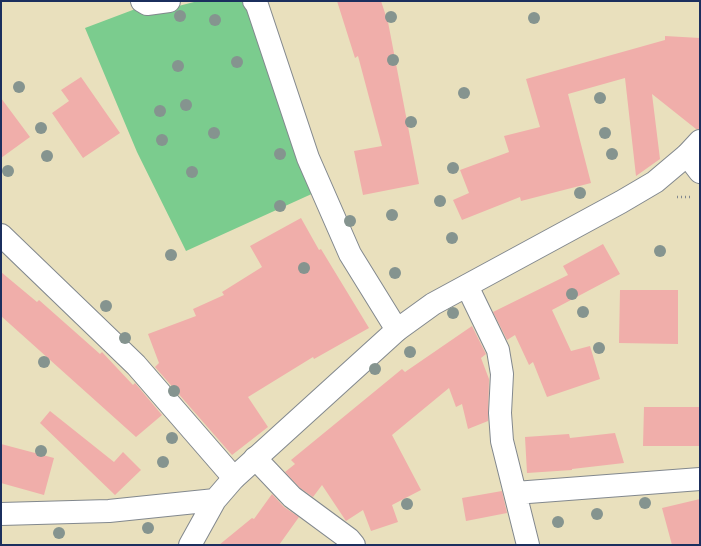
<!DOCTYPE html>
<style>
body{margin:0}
#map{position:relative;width:701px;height:546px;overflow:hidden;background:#e9e0bd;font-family:"Shantell Sans",sans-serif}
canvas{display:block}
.frame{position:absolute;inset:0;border:2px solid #1b2f5e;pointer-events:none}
</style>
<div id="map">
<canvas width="701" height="546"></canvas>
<div class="frame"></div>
</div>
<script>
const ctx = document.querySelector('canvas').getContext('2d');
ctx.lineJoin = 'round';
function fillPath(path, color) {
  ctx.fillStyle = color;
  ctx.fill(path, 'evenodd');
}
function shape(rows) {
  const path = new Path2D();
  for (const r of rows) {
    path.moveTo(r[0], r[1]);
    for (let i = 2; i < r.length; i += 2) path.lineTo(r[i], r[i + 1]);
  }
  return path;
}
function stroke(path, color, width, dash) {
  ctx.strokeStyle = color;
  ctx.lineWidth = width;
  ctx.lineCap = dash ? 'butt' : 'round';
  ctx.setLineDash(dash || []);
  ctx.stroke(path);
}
fillPath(shape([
 [198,1,242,1,251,8,316,192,186,251,137,152,85,28,138,8,151,13]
]), '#7bcc8e');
fillPath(shape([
 [337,1,381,1,388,22,419,184,363,195,354,151,382,146,358,56,355,58],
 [665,36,700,38,700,129,696,129,652,94,660,159,636,176,625,78,568,94,591,183,521,201,520,197,462,220,453,200,469,193,460,170,509,152,504,136,540,127,526,79,665,40],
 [81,77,120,133,83,158,52,113,69,101,61,90],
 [1,98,30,137,1,158],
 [301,218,319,250,321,249,369,328,314,359,313,357,248,397,268,427,232,455,155,367,159,363,148,334,196,316,193,309,224,295,222,292,262,267,250,246],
 [603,244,620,274,552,310,571,351,590,346,600,379,547,397,533,362,529,365,515,335,507,340,493,312,568,275,563,266],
 [1,272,37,302,39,300,100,354,102,352,133,385,135,383,162,415,136,437,1,316],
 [620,290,678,290,678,344,619,343],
 [472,326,486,354,481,358,489,379,488,421,468,429,462,404,456,407,449,388,392,435,421,490,392,505,398,522,371,531,363,510,346,521,322,485,313,497,300,488,285,472,295,464,291,460,402,369,405,372],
 [644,407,700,407,700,446,643,446],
 [50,411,114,462,123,452,141,470,115,495,40,423],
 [615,433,624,463,572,469,572,470,527,473,525,437,569,434,570,438],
 [1,444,54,458,44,495,1,483],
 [502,491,507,513,466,521,462,498],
 [272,494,284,507,299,517,279,545,219,545,252,518,254,519],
 [700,499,700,545,672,545,662,508]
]), '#f0aeaa');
const street = shape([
 [142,1,147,4,169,1],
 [254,1,257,5,308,158,350,254,397,330],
 [687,155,700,172],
 [1,235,136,365,234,478],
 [467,286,498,350,502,374,500,413,502,441,528,545],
 [255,458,292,497,349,539,354,545],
 [515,493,700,479]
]);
const secondary = shape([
 [1,514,109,511,215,500],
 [190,545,215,500,234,478,397,330,433,304,621,202,655,182,687,155,700,141]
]);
stroke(street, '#82888e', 24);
stroke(secondary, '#82888e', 24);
stroke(shape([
 [677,197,692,197]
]), '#82888e', 2.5, [1, 3]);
stroke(street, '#fff', 22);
stroke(secondary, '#fff', 22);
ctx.fillStyle = '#85948f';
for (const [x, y] of [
 [180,16],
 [391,17],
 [534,18],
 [215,20],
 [393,60],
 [237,62],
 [178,66],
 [19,87],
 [464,93],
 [600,98],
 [186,105],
 [160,111],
 [411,122],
 [41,128],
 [214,133],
 [605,133],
 [162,140],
 [280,154],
 [612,154],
 [47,156],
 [453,168],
 [8,171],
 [192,172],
 [580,193],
 [440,201],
 [280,206],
 [392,215],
 [350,221],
 [452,238],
 [660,251],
 [171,255],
 [304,268],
 [395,273],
 [572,294],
 [106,306],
 [583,312],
 [453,313],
 [125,338],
 [599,348],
 [410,352],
 [44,362],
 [375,369],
 [174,391],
 [172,438],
 [41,451],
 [163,462],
 [645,503],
 [407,504],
 [597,514],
 [558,522],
 [148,528],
 [59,533]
]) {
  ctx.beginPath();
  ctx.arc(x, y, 6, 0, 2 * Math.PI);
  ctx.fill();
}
</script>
